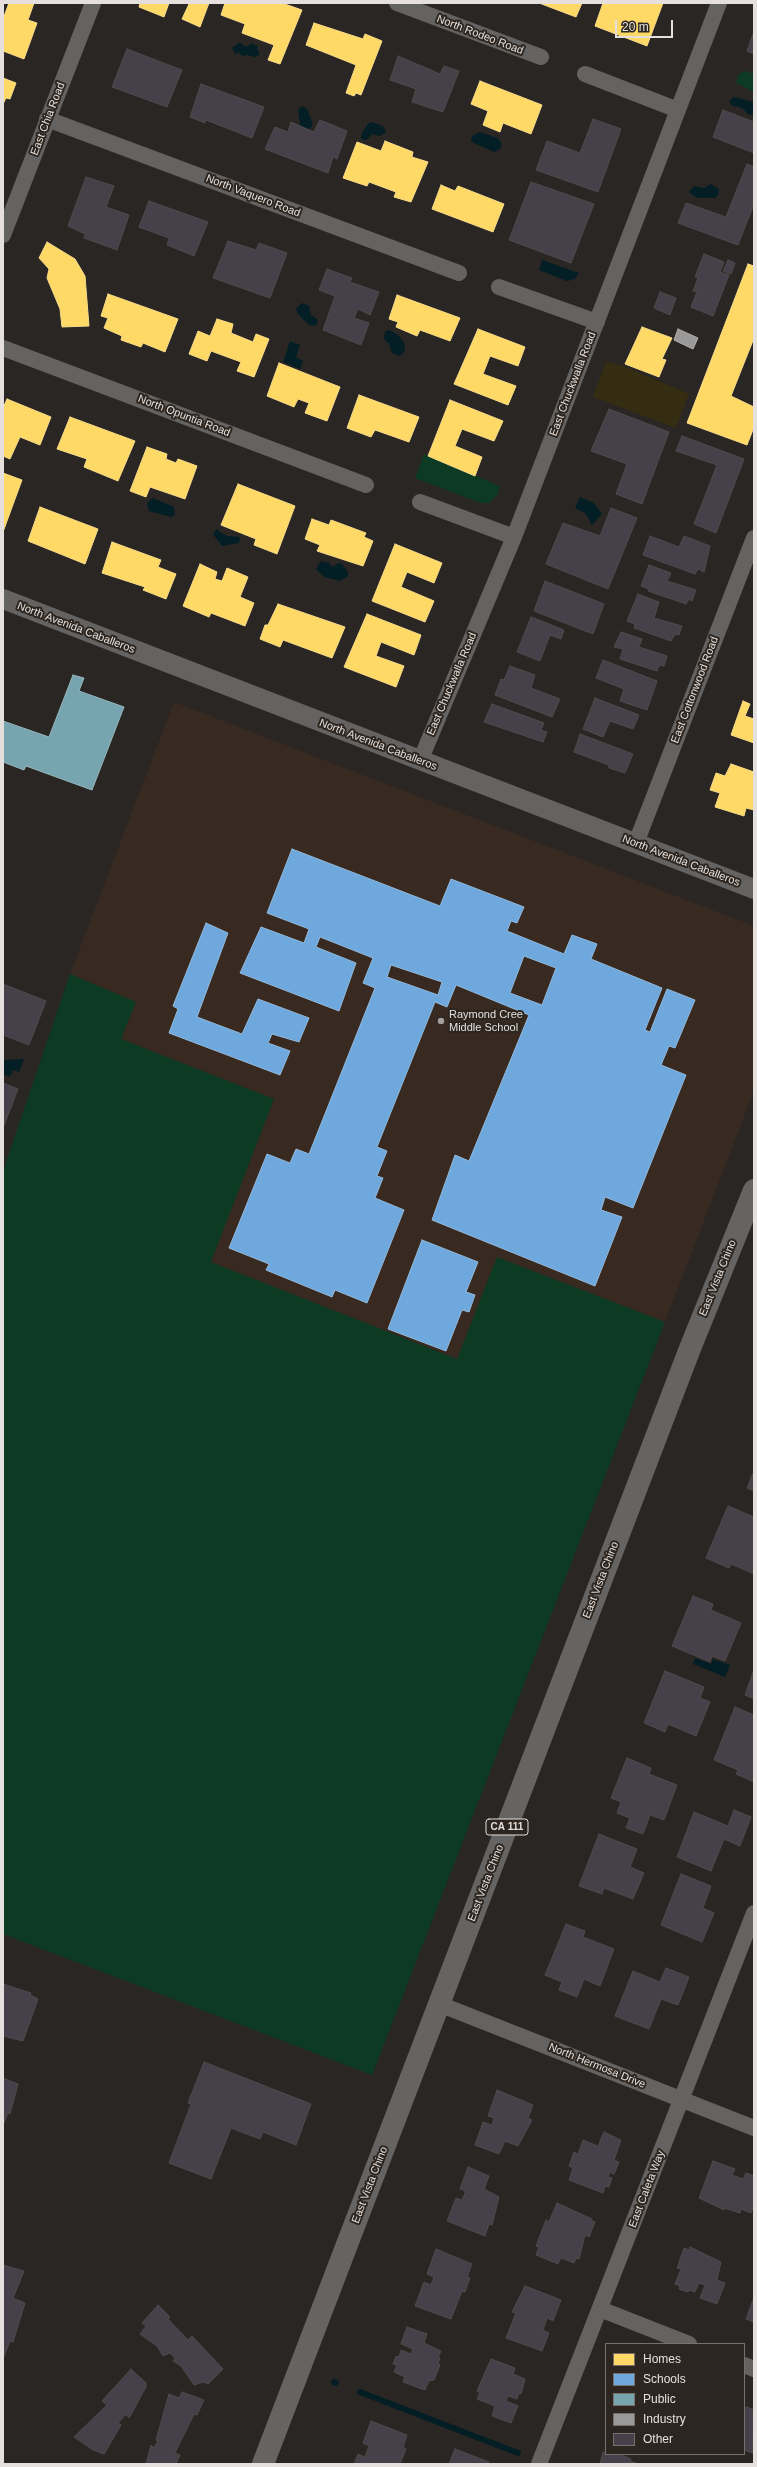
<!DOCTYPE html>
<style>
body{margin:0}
#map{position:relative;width:757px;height:2467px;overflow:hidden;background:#2a2623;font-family:Helvetica,sans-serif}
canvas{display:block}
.frame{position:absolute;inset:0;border:4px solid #e5e0dd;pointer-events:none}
.legend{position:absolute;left:605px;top:2343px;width:140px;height:112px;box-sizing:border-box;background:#2d2620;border:1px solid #77706c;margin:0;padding:5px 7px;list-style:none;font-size:12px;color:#e5e0dd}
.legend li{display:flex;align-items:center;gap:8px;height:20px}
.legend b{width:20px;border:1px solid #77706c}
.scale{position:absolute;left:615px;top:20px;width:58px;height:18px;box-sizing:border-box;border:2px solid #e5e0dd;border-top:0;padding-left:5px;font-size:12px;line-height:14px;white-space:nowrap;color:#e5e0dd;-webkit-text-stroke:3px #2d2620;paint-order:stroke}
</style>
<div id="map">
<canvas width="757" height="2467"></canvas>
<div class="frame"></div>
<ul class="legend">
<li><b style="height:11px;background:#ffd966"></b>Homes</li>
<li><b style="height:11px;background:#6fa8dc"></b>Schools</li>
<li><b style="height:11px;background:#76a5af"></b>Public</li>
<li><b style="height:11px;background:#999"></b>Industry</li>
<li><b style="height:11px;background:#46404a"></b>Other</li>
</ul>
<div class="scale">20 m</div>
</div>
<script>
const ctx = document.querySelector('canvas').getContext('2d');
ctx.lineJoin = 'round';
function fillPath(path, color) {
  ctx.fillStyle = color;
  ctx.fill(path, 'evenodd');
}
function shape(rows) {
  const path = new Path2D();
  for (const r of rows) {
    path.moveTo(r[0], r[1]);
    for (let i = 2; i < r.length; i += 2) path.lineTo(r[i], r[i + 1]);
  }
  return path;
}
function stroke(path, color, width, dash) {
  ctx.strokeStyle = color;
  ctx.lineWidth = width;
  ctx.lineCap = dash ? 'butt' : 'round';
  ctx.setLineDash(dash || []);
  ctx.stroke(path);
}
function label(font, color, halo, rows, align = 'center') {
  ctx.font = font + ' Helvetica,sans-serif';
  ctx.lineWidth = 4;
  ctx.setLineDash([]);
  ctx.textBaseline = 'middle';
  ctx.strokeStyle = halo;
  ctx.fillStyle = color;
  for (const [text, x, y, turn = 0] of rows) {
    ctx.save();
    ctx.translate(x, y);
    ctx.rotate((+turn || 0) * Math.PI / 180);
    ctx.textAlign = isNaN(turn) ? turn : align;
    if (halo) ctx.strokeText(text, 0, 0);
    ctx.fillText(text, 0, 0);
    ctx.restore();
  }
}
fillPath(shape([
 [174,702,754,926,754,1091,665,1322,497,1257,458,1359,210,1262,274,1099,121,1039,136,1002,70,974]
]), '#382a20');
fillPath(shape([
 [746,71,754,74,754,92,736,83,739,74],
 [424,454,500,486,498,494,489,503,480,503,415,478],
 [70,974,136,1002,121,1039,274,1099,211,1262,457,1359,497,1257,665,1322,372,2075,3,1934,3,1171]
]), '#0d3a23');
fillPath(shape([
 [606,362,623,366,689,394,676,428,593,397]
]), '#352d11');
fillPath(shape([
 [240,42,244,46,249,46,251,43,258,46,257,49,260,54,254,58,253,56,245,55,244,57,238,52,236,55,232,48],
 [734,97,754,102,754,114,749,115,742,108,731,105,729,101],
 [302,106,307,109,313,124,308,132,301,130,298,110],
 [372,122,383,126,386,132,380,136,372,134,368,139,363,140,361,138,362,133,368,124],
 [479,132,498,138,502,144,500,149,494,152,474,143,471,141,472,136],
 [711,184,719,189,718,195,715,198,697,198,689,192,694,186,704,188],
 [542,260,579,273,575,279,567,281,539,270],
 [302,303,309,306,311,315,317,319,318,322,315,326,309,325,298,314,296,309],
 [389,330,398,335,404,343,405,351,400,356,392,353,389,344,384,339,385,332],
 [290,341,300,345,296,357,303,361,300,369,283,362],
 [580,497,594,503,602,514,592,525,585,513,575,508],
 [153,498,174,507,175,515,171,517,149,511,147,503],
 [216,529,227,536,240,537,239,543,222,546,213,534],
 [321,561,329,563,333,567,338,563,342,564,348,572,348,576,340,581,324,577,316,569],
 [24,1059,19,1072,13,1070,10,1077,3,1074,3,1060],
 [695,1658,711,1664,713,1659,730,1665,725,1677,693,1664]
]), '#041e25');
const homes = shape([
 [9,3,34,3,28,20,37,23,24,59,3,51,3,19,9,3],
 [140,3,169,3,164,17,139,7,140,3],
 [186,3,209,3,200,27,182,19,189,4,186,3],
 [225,3,282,3,302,10,280,64,268,60,274,45,242,33,245,24,221,15,225,3],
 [539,3,582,3,576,17,539,3],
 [603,3,663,3,647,46,595,26,603,3],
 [314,23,363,39,365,34,382,41,361,95,356,93,354,96,346,93,356,65,306,45,314,23],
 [3,78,16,83,10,99,6,98,3,104,3,78],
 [480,81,542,105,531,134,503,123,500,132,483,125,488,111,471,104,480,81],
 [385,141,413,152,412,157,428,162,411,202,394,197,396,192,369,182,367,186,343,178,357,142,381,151,385,141],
 [441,185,455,191,458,186,504,204,493,232,432,209,441,185],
 [47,242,75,259,85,276,89,326,62,327,60,309,47,278,49,269,39,258,47,242],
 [748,264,754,266,754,338,731,396,754,407,754,427,747,445,687,423,748,264],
 [108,294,178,319,165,352,143,343,141,347,121,340,122,336,104,328,108,318,101,316,108,294],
 [397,295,460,318,450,341,420,330,417,336,396,327,398,322,389,319,397,295],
 [217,319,233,324,231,333,253,342,256,334,269,339,254,377,237,371,241,362,211,351,207,361,189,354,198,331,210,336,217,319],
 [642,327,672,338,662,359,666,360,659,377,625,364,642,327],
 [478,329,525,347,518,366,490,356,483,374,516,386,508,405,454,384,478,329],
 [279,363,340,387,327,421,305,413,309,403,298,399,294,407,267,396,279,363],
 [359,395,419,417,409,442,375,430,371,437,347,428,359,395],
 [7,399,51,417,40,445,20,437,10,459,3,456,3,408,7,399],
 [450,400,503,421,494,441,462,429,455,446,482,457,475,476,428,456,450,400],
 [70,417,135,441,118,481,84,467,87,459,57,449,70,417],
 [147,447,167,454,166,459,176,463,178,459,197,466,185,499,150,487,146,497,130,491,147,447],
 [3,473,22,480,3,532,3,473],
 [238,484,295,506,277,554,254,545,256,539,221,525,238,484],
 [40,507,98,529,85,564,28,541,40,507],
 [312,519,329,525,331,520,366,533,364,537,373,541,363,566,317,551,320,545,305,539,312,519],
 [112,542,161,560,158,567,176,574,166,599,143,590,145,587,102,573,112,542],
 [395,544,442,563,434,583,407,572,401,587,434,601,425,622,372,601,395,544],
 [200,564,217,572,215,579,222,581,227,568,248,577,240,597,254,603,245,626,211,613,209,617,183,606,200,564],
 [278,604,345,627,332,658,283,640,280,647,260,639,265,625,268,625,278,604],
 [367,614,421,635,414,655,381,642,376,656,404,666,396,687,344,667,367,614],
 [743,701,750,704,745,716,754,719,754,743,731,735,743,701],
 [731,764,754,772,754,810,746,808,744,816,715,807,720,793,710,790,716,773,725,776,731,764]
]);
fillPath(homes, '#ffd966');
stroke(homes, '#f7db8a', 1);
const schools = shape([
 [292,849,440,906,451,879,524,907,517,923,511,921,507,931,564,954,572,935,597,944,591,959,662,988,645,1030,650,1032,667,989,695,1000,675,1048,669,1046,661,1065,686,1075,633,1208,605,1197,601,1210,622,1217,595,1286,432,1220,455,1155,469,1161,529,1015,456,985,447,1007,435,1002,377,1147,387,1151,377,1176,383,1178,375,1198,404,1210,367,1303,335,1290,332,1297,266,1270,269,1264,229,1248,267,1154,290,1163,296,1149,309,1154,375,988,363,983,373,958,320,937,316,947,356,963,339,1011,240,973,261,927,304,943,309,929,267,913,292,849],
 [524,956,556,968,542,1005,510,993,524,956],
 [391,965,442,982,438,995,387,977,391,965],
 [206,923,228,933,197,1017,242,1034,258,999,309,1018,299,1042,272,1034,268,1043,290,1051,280,1075,169,1033,178,1009,173,1006,206,923],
 [422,1240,478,1262,466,1292,475,1295,469,1312,462,1310,446,1351,388,1329,422,1240]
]);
fillPath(schools, '#6fa8dc');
stroke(schools, '#92b9dc', 1);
const public = shape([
 [73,675,84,678,79,691,124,707,92,790,26,766,24,770,3,762,3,721,49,737,73,675]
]);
fillPath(public, '#76a5af');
stroke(public, '#97b7bd', 1);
const industry = shape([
 [678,329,698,338,693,349,674,340,678,329]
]);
fillPath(industry, '#999');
stroke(industry, '#b0aead', 1);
stroke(shape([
 [334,2382,336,2383],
 [360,2392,518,2453]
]), '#041e25', 6);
const building = shape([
 [754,31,754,54,747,51,754,31],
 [127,49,182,70,167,107,112,87,127,49],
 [398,56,440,74,444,66,459,71,443,112,412,102,416,89,390,80,398,56],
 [201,84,264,107,252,138,206,120,205,123,190,117,201,84],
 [723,110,754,122,754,153,713,137,723,110],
 [593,119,621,129,598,192,536,170,547,141,580,153,593,119],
 [320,120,347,131,337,159,333,157,328,173,265,149,275,127,288,132,291,122,314,132,320,120],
 [747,164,754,167,754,204,738,245,678,223,686,203,726,217,747,164],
 [86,177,114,186,106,207,129,215,117,250,84,238,85,234,68,226,86,177],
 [531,182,594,204,571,263,509,240,531,182],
 [149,201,208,222,194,256,167,245,169,238,139,227,149,201],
 [228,241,256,250,259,243,287,253,270,298,213,278,228,241],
 [704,254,724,262,720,272,729,275,713,316,691,307,697,292,693,291,698,278,695,277,704,254],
 [728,260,735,263,731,274,723,271,728,260],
 [327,269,352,278,350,282,379,292,370,315,358,309,354,318,369,323,361,345,323,330,335,296,319,290,327,269],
 [660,292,676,298,670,315,654,308,660,292],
 [609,409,669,432,642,504,616,494,627,464,591,451,609,409],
 [682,436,744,459,716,533,694,524,717,465,676,451,682,436],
 [611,508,637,518,608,589,546,564,563,523,600,536,611,508],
 [650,536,679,547,684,536,710,546,704,572,698,569,695,574,643,555,650,536],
 [649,565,671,573,667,581,696,590,692,601,689,599,686,604,648,591,649,589,641,586,649,565],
 [545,581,604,604,593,634,534,611,545,581],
 [638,594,659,602,654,618,682,626,679,635,675,634,671,641,634,628,635,624,627,621,638,594],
 [531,617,564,630,561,639,550,635,540,661,517,652,531,617],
 [621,632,642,639,639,647,667,656,664,666,659,665,657,671,620,659,623,649,614,647,621,632],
 [603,660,657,681,647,710,620,701,624,689,596,678,603,660],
 [510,666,535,675,531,688,560,699,552,717,495,695,501,679,504,680,510,666],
 [595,698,639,715,633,729,610,721,603,737,583,729,595,698],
 [492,704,544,723,541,730,547,732,543,742,484,722,492,704],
 [580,734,633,754,625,773,609,768,609,765,574,752,580,734],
 [3,984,46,1001,29,1045,3,1035,3,984],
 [3,1083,18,1089,3,1128,3,1083],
 [754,1471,754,1491,747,1488,754,1471],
 [728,1506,754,1517,754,1574,731,1564,729,1568,706,1558,728,1506],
 [693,1596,713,1604,711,1610,741,1623,725,1661,712,1656,710,1662,672,1646,693,1596],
 [754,1670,754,1699,745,1695,754,1670],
 [665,1671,704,1687,700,1698,710,1702,696,1736,668,1724,665,1732,644,1723,665,1671],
 [735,1707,754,1715,754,1782,736,1774,738,1770,714,1760,735,1707],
 [627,1758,651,1768,649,1774,677,1785,664,1820,650,1815,643,1834,626,1828,630,1818,617,1813,621,1802,611,1798,627,1758],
 [734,1810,751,1817,740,1846,724,1839,711,1871,677,1857,694,1812,728,1826,734,1810],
 [599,1834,637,1849,630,1867,644,1873,633,1899,604,1888,602,1894,579,1886,599,1834],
 [681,1874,711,1886,703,1908,714,1913,702,1942,661,1925,681,1874],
 [566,1924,585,1931,583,1937,614,1949,600,1986,584,1979,577,1997,559,1990,562,1982,545,1975,566,1924],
 [666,1968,689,1977,678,2005,661,1999,649,2029,615,2016,633,1971,660,1982,666,1968],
 [3,1984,31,1993,30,1995,38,1999,23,2041,3,2036,3,1984],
 [204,2062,311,2104,296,2145,263,2132,260,2139,231,2128,211,2179,169,2163,191,2104,188,2103,204,2062],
 [3,2078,18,2084,10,2114,8,2113,3,2125,3,2078],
 [497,2090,533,2105,528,2118,532,2120,518,2146,505,2141,499,2154,475,2145,483,2122,492,2125,494,2118,488,2116,497,2090],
 [604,2132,621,2140,614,2160,619,2162,614,2174,610,2172,608,2177,612,2178,609,2187,605,2186,603,2193,569,2180,573,2168,569,2166,574,2152,578,2154,583,2140,598,2146,604,2132],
 [713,2161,735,2169,732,2175,743,2179,746,2173,754,2176,754,2205,751,2213,741,2209,740,2213,724,2208,724,2210,699,2198,713,2161],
 [468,2167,489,2176,484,2189,499,2197,492,2225,489,2224,485,2236,447,2221,456,2198,462,2200,466,2191,460,2189,468,2167],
 [557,2203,592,2219,592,2221,595,2222,589,2237,585,2235,579,2259,576,2258,574,2263,561,2258,558,2264,536,2255,539,2247,536,2246,546,2220,549,2222,557,2203],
 [690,2247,721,2262,717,2280,725,2283,717,2304,700,2298,705,2285,699,2283,695,2292,689,2290,688,2292,679,2289,680,2286,675,2284,681,2269,677,2268,684,2248,689,2250,690,2247],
 [436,2249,472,2264,467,2277,470,2278,465,2292,462,2291,451,2319,415,2306,424,2282,431,2285,434,2277,427,2274,436,2249],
 [3,2265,24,2271,13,2298,25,2303,13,2342,10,2341,3,2359,3,2265],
 [525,2286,561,2300,553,2321,547,2318,543,2330,549,2333,542,2351,506,2338,516,2313,512,2312,525,2286],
 [754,2297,754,2322,746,2319,754,2297],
 [158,2305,170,2317,168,2319,188,2340,192,2336,223,2369,208,2384,204,2382,194,2385,181,2366,173,2361,175,2358,170,2353,163,2356,157,2346,140,2334,146,2326,142,2323,158,2305],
 [407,2327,427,2334,424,2343,441,2351,438,2357,440,2358,438,2364,440,2365,434,2380,429,2381,425,2390,403,2382,405,2377,394,2372,397,2365,393,2364,396,2356,399,2357,401,2350,411,2354,413,2349,401,2344,407,2327],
 [491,2359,515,2368,513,2374,525,2379,521,2394,519,2393,517,2399,508,2396,506,2401,518,2406,511,2423,492,2416,495,2406,477,2399,480,2393,477,2391,491,2359],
 [131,2369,146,2383,146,2387,129,2418,126,2414,118,2423,121,2425,104,2454,93,2450,74,2437,107,2405,102,2401,131,2369],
 [182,2392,204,2400,197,2415,194,2414,175,2453,180,2455,176,2464,146,2464,151,2445,154,2448,158,2441,156,2440,169,2394,179,2398,182,2392],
 [747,2407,754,2410,753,2453,744,2450,744,2408,747,2407],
 [371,2421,407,2435,403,2447,406,2449,400,2464,354,2464,358,2454,365,2457,369,2446,363,2443,371,2421],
 [455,2449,489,2462,488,2464,449,2464,455,2449],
 [603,2452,610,2455,619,2454,631,2459,630,2461,636,2463,600,2464,603,2452]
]);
fillPath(building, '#46404a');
stroke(building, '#4e4b4b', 1);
stroke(shape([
 [397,3,541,57],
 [585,74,678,110],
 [47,119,459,273],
 [3,235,93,3],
 [499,287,597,322],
 [3,348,366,485],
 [420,502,514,537],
 [420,761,514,537,719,3],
 [636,843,754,538],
 [439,2004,754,2128],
 [600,2309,689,2344],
 [744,2365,754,2369],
 [539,2464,754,1913]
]), '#656362', 16);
stroke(shape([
 [3,599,754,889]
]), '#656362', 20);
stroke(shape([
 [263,2464,689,1351,754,1190]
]), '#666462', 22);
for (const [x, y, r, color] of [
 [441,1021,4,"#a49f9c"]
]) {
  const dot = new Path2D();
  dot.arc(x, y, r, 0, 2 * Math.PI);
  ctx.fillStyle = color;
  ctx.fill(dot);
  stroke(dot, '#2d2620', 1.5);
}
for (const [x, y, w] of [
 [507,1827,42]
]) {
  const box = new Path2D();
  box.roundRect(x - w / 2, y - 8, w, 16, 3);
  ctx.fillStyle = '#2d2620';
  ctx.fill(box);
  stroke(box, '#e5e0dd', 1);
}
label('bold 10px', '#e5e0dd', null, [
 ["CA 111",507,1827]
]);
label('11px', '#e5e0dd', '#2d2620', [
 ["North Rodeo Road",480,35,21],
 ["East Chia Road",48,119,-69],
 ["North Vaquero Road",253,196,21],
 ["East Chuckwalla Road",573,384,-69],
 ["North Opuntia Road",184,416,21],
 ["North Avenida Caballeros",76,628,21],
 ["East Chuckwalla Road",452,684,-67],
 ["East Cottonwood Road",695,690,-69],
 ["North Avenida Caballeros",378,745,21],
 ["North Avenida Caballeros",681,861,21],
 ["East Vista Chino",718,1278,-68],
 ["East Vista Chino",601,1580,-69],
 ["East Vista Chino",486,1883,-69],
 ["North Hermosa Drive",597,2066,22],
 ["East Vista Chino",370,2185,-69],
 ["East Caleta Way",647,2189,-69]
]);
label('11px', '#e5e0dd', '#2d2620', [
 ["Raymond Cree",449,1015],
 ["Middle School",449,1028]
], 'left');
</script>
